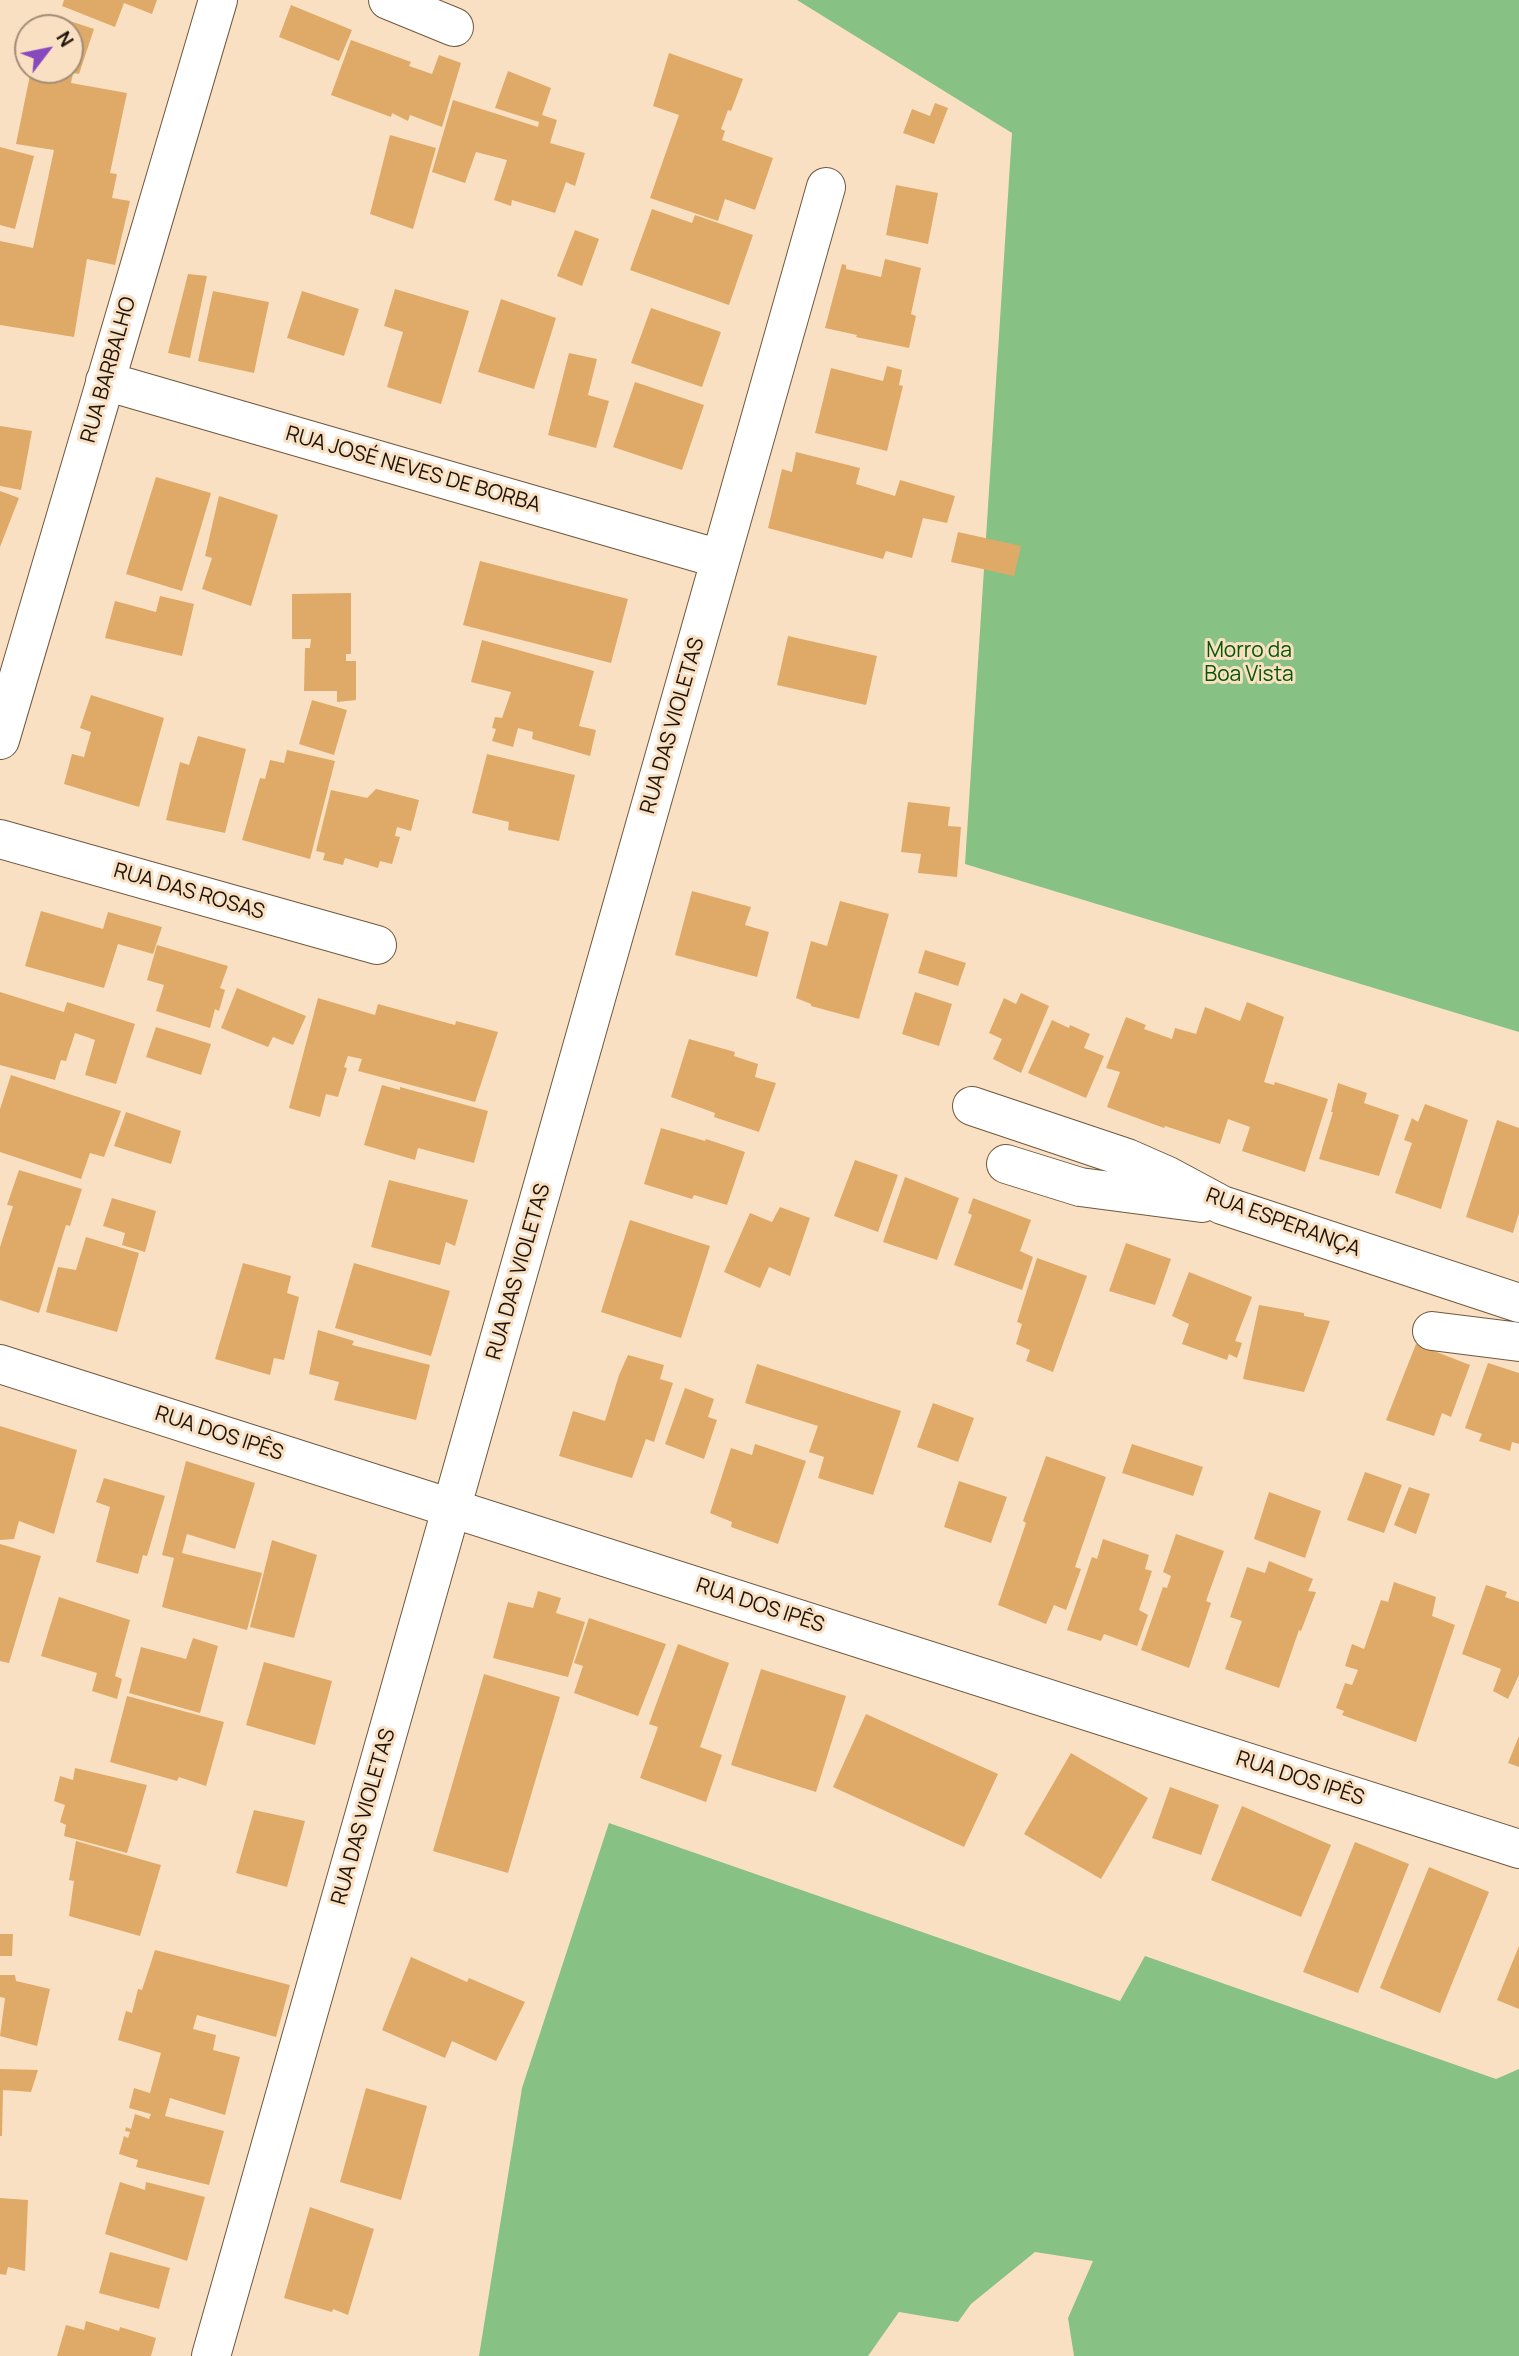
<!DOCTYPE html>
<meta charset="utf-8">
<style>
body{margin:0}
#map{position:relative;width:1519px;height:2356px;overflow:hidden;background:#fae0c2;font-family:Manrope,sans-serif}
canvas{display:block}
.north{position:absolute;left:14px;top:14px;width:70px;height:70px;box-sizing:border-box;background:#fae0c2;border:2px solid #a28e78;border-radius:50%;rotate:58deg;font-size:19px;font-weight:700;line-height:28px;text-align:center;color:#1d1409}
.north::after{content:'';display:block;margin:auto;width:24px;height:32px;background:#8848be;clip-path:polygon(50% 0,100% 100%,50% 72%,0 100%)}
</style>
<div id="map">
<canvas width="1519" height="2356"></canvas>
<div class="north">N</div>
</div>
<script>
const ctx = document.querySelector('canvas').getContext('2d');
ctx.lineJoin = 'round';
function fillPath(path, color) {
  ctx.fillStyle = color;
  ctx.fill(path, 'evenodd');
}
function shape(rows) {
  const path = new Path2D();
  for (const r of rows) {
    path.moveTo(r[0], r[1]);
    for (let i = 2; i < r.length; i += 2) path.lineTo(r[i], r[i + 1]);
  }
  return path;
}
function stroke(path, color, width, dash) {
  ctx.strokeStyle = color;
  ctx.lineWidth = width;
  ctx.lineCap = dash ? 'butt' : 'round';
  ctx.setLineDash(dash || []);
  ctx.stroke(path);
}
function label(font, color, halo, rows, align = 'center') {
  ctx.font = font + ' Manrope,sans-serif';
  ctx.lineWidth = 6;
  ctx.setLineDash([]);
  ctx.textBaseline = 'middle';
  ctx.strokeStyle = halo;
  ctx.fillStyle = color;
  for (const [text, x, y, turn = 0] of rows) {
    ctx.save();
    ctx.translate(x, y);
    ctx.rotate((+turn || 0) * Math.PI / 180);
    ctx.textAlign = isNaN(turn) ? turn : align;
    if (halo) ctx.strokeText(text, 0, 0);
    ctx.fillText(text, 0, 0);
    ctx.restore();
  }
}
fillPath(shape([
 [797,0,1519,0,1519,1032,965,864,1012,133],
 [609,1823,1120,2001,1145,1956,1496,2079,1519,2069,1519,2356,1074,2356,1068,2318,1093,2261,1035,2252,971,2304,958,2322,899,2312,868,2356,479,2356,522,2088]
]), '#88c184');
fillPath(shape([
 [64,0,157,0,152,14,124,3,115,27,62,6],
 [291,5,352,30,339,61,279,37],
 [64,19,94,29,79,74,73,73,71,83,127,93,110,173,117,174,112,198,130,201,115,265,87,259,74,337,0,325,0,241,33,248,54,150,16,144,31,70,70,70,70,28,61,28],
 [351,40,411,62,409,66,432,74,439,55,461,63,442,127,410,115,408,121,392,113,391,117,331,95],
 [669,53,743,79,731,111,728,110,721,129,725,131,722,140,773,158,755,210,725,199,718,221,650,198,679,115,653,106],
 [508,71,551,88,542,115,557,120,550,143,585,153,575,186,566,182,555,213,512,200,511,206,494,200,507,160,476,152,465,183,432,172,453,100,538,127,539,122,495,108],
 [935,103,948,108,934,144,903,133,912,109,930,116],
 [390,135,436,148,413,229,370,214],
 [0,147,34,156,15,229,0,225],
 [896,185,938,193,928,244,886,235],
 [652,209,692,223,695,215,753,235,729,305,630,270],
 [575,230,599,239,582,286,557,276],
 [885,259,921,268,911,314,916,316,909,348,856,337,857,335,825,328,842,264,846,265,846,269,881,277],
 [188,274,207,276,190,358,168,353],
 [395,289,469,311,441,404,387,387,403,332,384,326],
 [213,291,269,302,254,373,198,361],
 [302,291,359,309,344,356,287,338],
 [501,299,556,318,534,389,478,372],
 [651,308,721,332,702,387,631,363],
 [569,353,597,359,588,395,609,401,596,448,548,435],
 [887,366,902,370,899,385,903,386,887,451,815,433,831,368,883,381],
 [635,382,704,405,682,470,613,447],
 [0,426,32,431,21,490,0,486],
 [796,452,860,468,856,484,895,496,900,480,955,496,947,523,923,518,912,558,886,551,883,559,768,528,782,469,792,472],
 [156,477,211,493,182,591,126,574],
 [0,491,19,498,0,547],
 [219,496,278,515,251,606,202,589,212,558,205,556],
 [958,532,1021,546,1014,576,951,562],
 [480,561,628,599,611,663,463,625],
 [351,593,351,654,346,654,346,661,356,661,356,700,337,702,337,691,304,691,305,648,310,648,311,639,292,639,292,594],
 [160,596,194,604,182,656,105,638,115,601,156,612],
 [788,636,877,656,866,705,777,685],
 [482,640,594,671,579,726,596,730,590,756,532,739,533,732,518,728,513,747,492,741,496,729,492,728,495,717,502,718,511,692,471,682],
 [91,695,164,718,139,807,64,784,72,754,84,757,91,732,80,728],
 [312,700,347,710,334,755,299,744],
 [198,736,246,749,225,833,166,820,180,762,189,765],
 [287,750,335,761,310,859,242,840,260,778,265,779,270,760,284,763],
 [487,754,575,775,559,841,508,830,509,822,472,813],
 [376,789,419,800,411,831,397,827,395,836,400,837,392,864,380,861,378,868,345,858,343,865,323,860,325,853,316,851,331,790,367,798],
 [908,802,950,807,948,826,961,827,957,877,918,873,921,854,901,852],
 [692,891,751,907,745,925,769,932,757,977,675,955],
 [840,901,889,914,859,1019,811,1006,811,1004,796,998,811,941,827,946],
 [41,911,103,929,108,912,162,927,153,954,118,944,104,988,25,966],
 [157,945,228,966,220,988,225,990,219,1011,215,1009,210,1028,156,1011,164,985,147,980],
 [925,950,966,963,958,986,918,973],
 [237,988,306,1016,293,1045,273,1037,268,1047,221,1028],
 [0,992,64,1012,67,1002,135,1024,116,1084,85,1075,95,1040,75,1033,66,1061,61,1060,55,1080,0,1065],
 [915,992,952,1004,939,1046,902,1034],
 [1021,993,1049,1006,1021,1073,993,1059,1002,1039,989,1033,1004,998,1016,1004],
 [318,998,375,1015,378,1004,455,1025,456,1021,498,1032,475,1102,358,1071,362,1059,348,1056,344,1067,347,1068,338,1097,326,1094,320,1117,289,1108],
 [1247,1002,1284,1017,1264,1082,1274,1085,1275,1082,1328,1099,1305,1172,1242,1151,1250,1127,1228,1119,1220,1144,1165,1126,1164,1128,1107,1107,1120,1072,1106,1068,1126,1017,1146,1025,1144,1029,1172,1039,1175,1028,1196,1034,1205,1007,1240,1021],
 [1052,1020,1069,1028,1070,1025,1090,1034,1084,1048,1104,1056,1086,1098,1028,1073],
 [156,1027,211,1044,201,1075,146,1057],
 [689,1039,735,1052,734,1056,758,1064,755,1077,776,1083,759,1132,714,1117,715,1113,671,1097],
 [11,1075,121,1111,104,1157,90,1153,81,1179,0,1152,0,1109],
 [1338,1083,1367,1093,1364,1103,1399,1115,1379,1176,1319,1159,1333,1112,1331,1112],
 [382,1085,400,1090,400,1087,488,1111,474,1163,418,1148,415,1160,364,1145],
 [1425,1104,1468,1120,1441,1209,1395,1193,1412,1143,1404,1140,1412,1118,1418,1122],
 [126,1112,181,1131,171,1164,114,1146],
 [1497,1120,1519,1128,1519,1213,1513,1233,1466,1217],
 [661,1128,705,1141,706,1139,745,1152,727,1205,694,1195,692,1199,644,1184],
 [855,1160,898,1175,878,1232,834,1216],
 [19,1170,82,1189,70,1226,66,1225,39,1313,0,1300,0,1247,13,1206,7,1205],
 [905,1177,959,1198,937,1260,883,1242],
 [389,1180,468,1200,455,1246,446,1242,440,1265,371,1247],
 [112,1198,156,1211,145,1252,122,1245,125,1233,103,1226],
 [973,1198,1031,1220,1020,1251,1033,1257,1022,1290,954,1265,972,1215,968,1213],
 [780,1207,810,1218,790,1276,769,1267,760,1288,724,1272,750,1213,772,1222],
 [630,1220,710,1246,681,1338,601,1312],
 [86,1237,139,1253,117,1332,46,1312,58,1267,76,1270],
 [1126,1243,1171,1259,1155,1305,1109,1291],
 [1037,1258,1087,1276,1053,1372,1026,1361,1030,1350,1016,1344,1022,1324,1017,1322],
 [243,1263,291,1276,287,1293,299,1297,284,1360,274,1358,270,1375,215,1359],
 [354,1263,450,1291,431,1356,335,1328],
 [1189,1272,1252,1297,1235,1341,1242,1343,1237,1358,1229,1354,1227,1360,1182,1344,1189,1324,1172,1316],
 [1259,1305,1304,1313,1304,1316,1330,1321,1304,1392,1243,1379],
 [318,1330,354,1341,352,1345,430,1365,416,1420,334,1400,339,1382,309,1374],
 [1416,1344,1470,1365,1451,1417,1442,1413,1434,1436,1386,1420],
 [628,1355,664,1365,660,1379,673,1383,654,1442,646,1439,632,1478,559,1456,573,1411,605,1421,619,1375],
 [1488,1363,1519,1373,1519,1444,1512,1442,1510,1451,1479,1441,1482,1434,1465,1428],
 [757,1364,901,1411,873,1495,818,1478,824,1457,809,1452,818,1426,745,1403],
 [685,1388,714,1399,708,1417,717,1420,704,1459,665,1444],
 [933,1403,974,1418,958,1462,917,1447],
 [0,1426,77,1450,54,1534,19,1521,14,1539,0,1540],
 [755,1444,806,1461,778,1544,731,1527,732,1522,710,1513,731,1448,752,1455],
 [1132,1444,1203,1467,1193,1496,1122,1473],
 [1046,1456,1106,1477,1075,1567,1081,1569,1066,1610,1054,1605,1046,1624,998,1605,1026,1523,1023,1521],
 [186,1461,255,1483,235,1549,187,1534,182,1553,262,1573,247,1630,162,1607,174,1558,162,1555],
 [1365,1472,1402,1485,1384,1533,1347,1520],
 [104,1478,165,1496,147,1556,143,1555,138,1574,96,1562,110,1507,96,1502],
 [959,1481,1007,1497,991,1543,944,1527],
 [1409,1487,1430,1494,1416,1534,1394,1525],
 [1269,1492,1321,1511,1305,1558,1254,1539],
 [1176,1534,1224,1551,1206,1601,1211,1603,1189,1668,1141,1650,1163,1587,1167,1588,1171,1576,1163,1572],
 [1103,1539,1149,1555,1145,1569,1152,1571,1139,1610,1148,1615,1137,1646,1104,1634,1101,1641,1067,1630,1092,1557,1097,1559],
 [272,1540,317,1555,294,1638,250,1627],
 [0,1544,41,1556,9,1663,0,1661],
 [1269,1561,1313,1579,1308,1591,1316,1592,1301,1631,1299,1630,1279,1688,1225,1669,1242,1621,1230,1617,1247,1567,1265,1573],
 [1394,1582,1436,1597,1432,1616,1455,1625,1416,1742,1342,1715,1344,1711,1336,1708,1345,1683,1352,1685,1358,1670,1345,1666,1352,1644,1364,1649,1381,1600,1388,1602],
 [1486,1585,1507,1592,1505,1597,1519,1602,1519,1675,1508,1699,1493,1691,1501,1669,1462,1654],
 [538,1591,561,1598,556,1613,585,1622,568,1677,493,1658,508,1602,533,1608],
 [59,1597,130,1620,115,1676,122,1679,117,1699,92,1691,97,1673,41,1656],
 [589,1618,666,1644,638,1716,574,1693,583,1666,574,1663],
 [193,1638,218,1646,200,1713,129,1693,141,1647,186,1659],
 [678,1644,729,1663,700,1747,722,1755,706,1802,640,1778,658,1727,649,1724],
 [264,1662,332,1681,315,1745,246,1725],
 [761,1669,846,1696,816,1792,731,1765],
 [484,1674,560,1697,508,1873,433,1851],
 [127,1696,224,1722,206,1786,179,1777,177,1781,110,1762],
 [866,1714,998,1774,964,1847,833,1787],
 [1519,1736,1519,1767,1508,1763],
 [1071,1753,1148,1798,1101,1879,1024,1834],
 [75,1768,147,1785,127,1853,64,1836,66,1825,60,1822,65,1805,54,1801,60,1776,73,1780],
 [1170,1787,1219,1805,1201,1855,1152,1838],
 [1242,1806,1331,1845,1301,1917,1211,1880],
 [254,1810,305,1821,287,1887,236,1873],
 [76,1841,161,1865,140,1936,69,1916,74,1881,69,1880],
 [1355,1842,1409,1864,1358,1993,1303,1972],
 [1429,1867,1489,1892,1440,2013,1380,1988],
 [0,1934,13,1934,12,1956,0,1956],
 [1519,1946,1519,2009,1497,2000],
 [155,1950,290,1985,276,2037,197,2015,193,2029,216,2035,213,2050,240,2057,225,2115,170,2098,165,2116,224,2131,209,2185,136,2167,138,2160,119,2154,124,2136,128,2138,130,2132,125,2131,126,2127,131,2129,135,2114,149,2119,151,2114,129,2108,134,2088,150,2093,161,2053,118,2040,126,2011,132,2013,138,1989,142,1990],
 [411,1957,467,1982,469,1978,525,2002,496,2061,452,2041,445,2058,382,2030],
 [0,1975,15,1975,16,1981,50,1989,37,2046,0,2036,5,1998,0,1997],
 [0,2069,38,2070,31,2092,3,2090,2,2136,0,2136],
 [366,2088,427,2106,401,2200,340,2182],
 [120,2182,145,2190,146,2182,205,2197,187,2261,105,2234],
 [0,2198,28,2200,25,2271,8,2267,6,2275,0,2274],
 [310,2207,374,2229,348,2315,333,2309,332,2312,284,2298],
 [110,2252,170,2268,159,2309,99,2293],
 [86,2321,119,2331,120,2327,156,2338,151,2356,57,2356,66,2325,84,2330]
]), '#dfaa67');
const minor = shape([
 [388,0,454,27],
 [105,381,720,559],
 [0,740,218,0],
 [0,839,377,945],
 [972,1106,1127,1158,1168,1176,1222,1205,1519,1303],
 [1006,1164,1080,1187,1202,1203],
 [1432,1331,1519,1342],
 [0,1364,1519,1849],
 [211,2356,826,187]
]);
stroke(minor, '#6e583e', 40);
stroke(minor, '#fff', 38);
label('21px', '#1d1409', '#fae0c2', [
 ["RUA BARBALHO",109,370,-74],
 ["RUA JOSÉ NEVES DE BORBA",413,470,16],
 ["RUA DAS VIOLETAS",673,726,-74],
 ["RUA DAS ROSAS",189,892,16],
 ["RUA ESPERANÇA",1283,1223,20],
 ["RUA DAS VIOLETAS",519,1272,-74],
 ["RUA DOS IPÊS",219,1434,18],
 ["RUA DOS IPÊS",760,1606,18],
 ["RUA DOS IPÊS",1300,1779,18],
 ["RUA DAS VIOLETAS",364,1817,-74]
]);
label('21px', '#005803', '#fae0c2', [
 ["Morro da",1249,651],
 ["Boa Vista",1249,675]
]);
</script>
